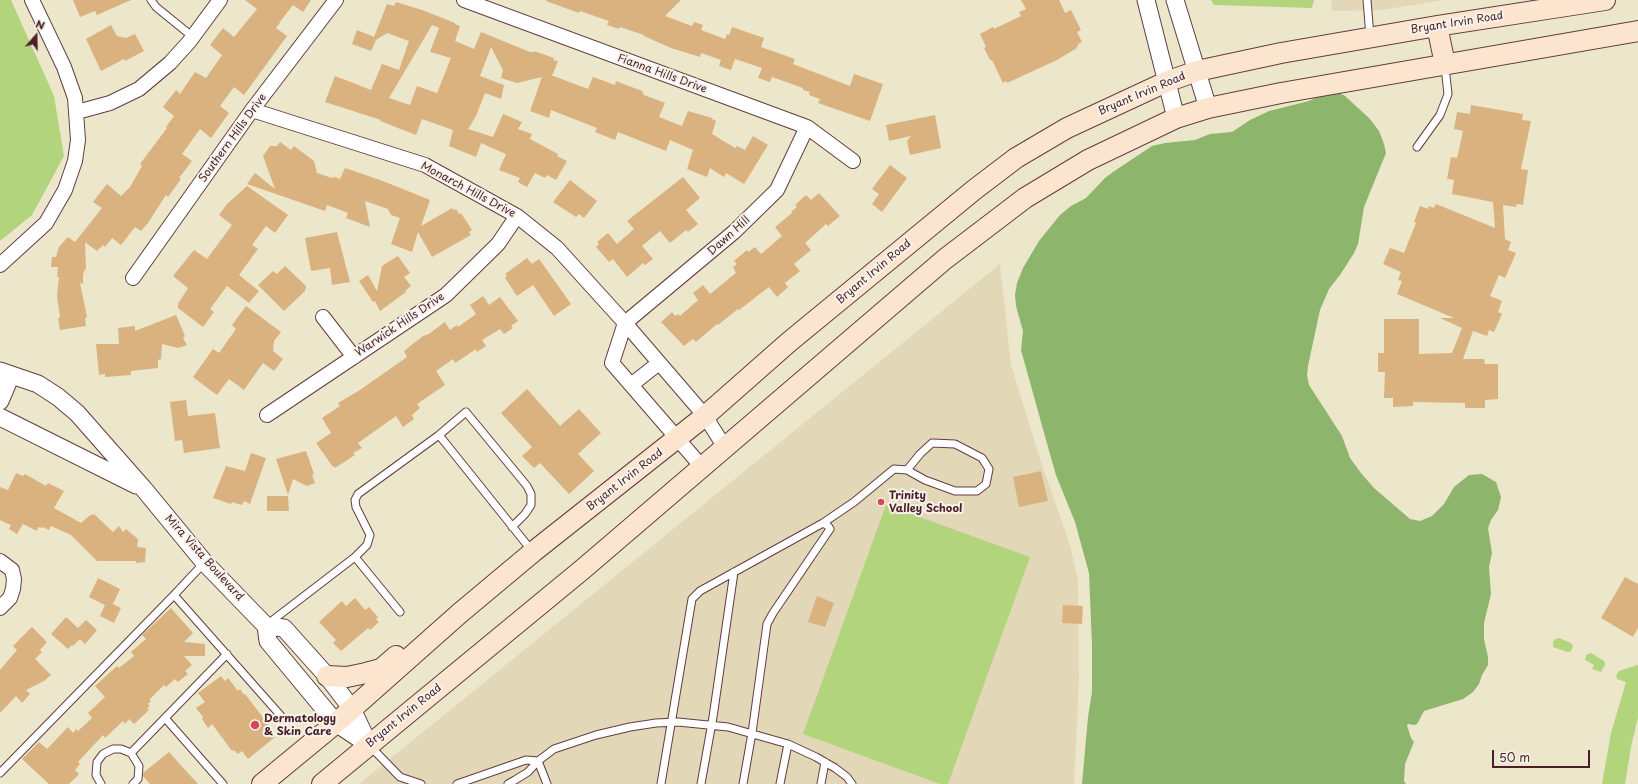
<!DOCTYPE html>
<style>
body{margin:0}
#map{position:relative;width:1638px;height:784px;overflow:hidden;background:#ece6ca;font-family:"Playpen Sans",sans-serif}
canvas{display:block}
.north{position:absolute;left:16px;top:16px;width:40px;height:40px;-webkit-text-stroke:3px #f7f3e8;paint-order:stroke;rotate:20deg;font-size:11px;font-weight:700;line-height:16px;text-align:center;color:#4a1f2b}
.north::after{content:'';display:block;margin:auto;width:14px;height:18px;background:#4a1f2b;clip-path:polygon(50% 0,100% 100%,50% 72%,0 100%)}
.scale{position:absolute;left:1492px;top:750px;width:98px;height:18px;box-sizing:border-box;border:2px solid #4a1f2b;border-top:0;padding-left:5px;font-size:12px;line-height:14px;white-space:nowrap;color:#4a1f2b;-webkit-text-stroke:3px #f7f3e8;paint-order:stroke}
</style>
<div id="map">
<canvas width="1638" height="784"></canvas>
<div class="north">N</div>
<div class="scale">50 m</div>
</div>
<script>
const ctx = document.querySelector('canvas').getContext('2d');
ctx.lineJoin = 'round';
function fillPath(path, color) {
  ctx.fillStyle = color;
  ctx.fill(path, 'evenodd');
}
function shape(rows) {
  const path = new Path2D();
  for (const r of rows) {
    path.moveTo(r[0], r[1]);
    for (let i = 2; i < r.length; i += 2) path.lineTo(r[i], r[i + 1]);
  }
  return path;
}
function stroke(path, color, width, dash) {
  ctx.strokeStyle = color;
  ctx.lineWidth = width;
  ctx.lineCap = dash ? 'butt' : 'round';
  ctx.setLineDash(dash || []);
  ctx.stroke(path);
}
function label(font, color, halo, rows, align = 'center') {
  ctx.font = font + ' "Playpen Sans",sans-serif';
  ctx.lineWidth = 4;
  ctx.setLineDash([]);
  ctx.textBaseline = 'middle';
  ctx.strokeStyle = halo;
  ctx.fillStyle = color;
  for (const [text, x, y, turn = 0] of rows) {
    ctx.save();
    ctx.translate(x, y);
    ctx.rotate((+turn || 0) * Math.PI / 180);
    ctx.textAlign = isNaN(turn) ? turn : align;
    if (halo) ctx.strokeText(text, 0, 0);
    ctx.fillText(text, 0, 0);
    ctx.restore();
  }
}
fillPath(shape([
 [1331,0,1443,0,1382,10,1332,11],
 [1000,264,1011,365,1040,459,1070,545,1078,580,1079,680,1074,784,359,784]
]), '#e2d7b7');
fillPath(shape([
 [0,0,11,0,54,96,64,156,32,215,0,241],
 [1211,0,1314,0,1312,8,1214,5],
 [886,505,1030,557,948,784,940,784,803,734],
 [1559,638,1571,643,1573,646,1571,651,1568,652,1553,647,1553,642,1555,639],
 [1591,653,1604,661,1605,665,1601,672,1592,669,1594,665,1585,660,1586,655],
 [1638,665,1638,717,1631,747,1625,784,1602,784,1611,733,1626,682,1617,679,1616,676,1619,671]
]), '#b2d47c');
fillPath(shape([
 [1336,91,1345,96,1370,119,1379,131,1384,144,1386,153,1364,207,1358,244,1354,253,1340,275,1329,289,1320,310,1308,366,1307,375,1309,385,1342,436,1350,458,1361,473,1374,488,1410,519,1420,521,1432,516,1444,504,1454,487,1469,475,1482,474,1496,482,1501,497,1498,510,1491,520,1488,528,1492,553,1489,567,1491,594,1484,623,1484,639,1488,657,1488,665,1482,675,1479,684,1473,692,1463,699,1424,711,1417,724,1414,725,1408,724,1407,725,1411,738,1414,742,1405,764,1404,781,1406,784,1082,784,1088,717,1092,692,1092,645,1089,573,1075,522,1056,475,1048,447,1021,350,1023,331,1016,306,1015,295,1017,283,1023,268,1039,241,1060,215,1071,206,1086,198,1105,178,1113,172,1152,146,1165,143,1195,140,1210,134,1232,132,1250,120,1269,111,1309,101,1327,92]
]), '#8db66c');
fillPath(shape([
 [73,0,131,0,97,15,95,11,80,17],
 [245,0,311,0,303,12,293,5,279,23,280,23,276,28,287,36,244,95,234,87,220,106,229,113,211,138,200,129,182,154,192,161,179,178,181,179,168,197,166,195,148,223,141,231,135,227,121,245,112,238,105,247,103,245,97,251,85,242,86,268,83,274,83,284,80,283,87,317,85,318,86,326,60,330,58,318,60,317,57,296,59,277,57,277,58,267,51,267,52,257,56,257,59,247,68,237,75,242,102,208,93,202,107,184,121,196,130,187,142,166,140,164,167,128,166,127,174,116,163,107,176,90,180,94,195,72,206,78,222,55,210,45,223,28,234,37,257,9],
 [547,0,681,0,665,16,692,26,694,22,703,25,701,30,725,39,727,34,729,35,732,27,764,38,761,47,795,59,793,64,850,86,854,74,883,84,870,121,818,103,820,99,809,95,810,92,803,90,803,88,772,77,770,82,758,78,762,68,735,59,731,70,719,66,721,60,701,53,700,57,671,48,644,36,644,35,620,27,619,29,607,25,609,21,580,11,579,13,546,1],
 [1021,0,1059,0,1065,13,1071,10,1081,30,1077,32,1082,42,1078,44,1078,46,1076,47,1077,48,1057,60,1007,83,1006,81,1003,83,992,60,990,60,984,48,986,47,980,34,993,27,994,29,1021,16,1019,12,1026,9],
 [396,2,422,10,455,23,455,24,460,26,455,41,474,49,481,32,530,52,534,52,534,51,554,58,553,60,558,61,553,74,551,75,588,89,593,77,615,85,616,81,642,91,644,95,665,103,659,117,682,126,688,111,712,118,712,119,716,121,712,134,735,148,737,146,745,150,753,136,768,145,744,184,726,173,724,177,710,168,707,177,687,169,693,150,670,140,666,151,618,132,615,140,595,132,597,128,551,110,549,118,530,111,542,77,517,83,501,78,503,70,491,47,480,76,504,85,501,99,485,93,476,116,468,129,493,137,503,114,522,122,518,129,532,134,530,139,558,154,557,156,567,161,556,180,547,175,545,178,535,173,527,187,518,182,520,178,499,170,506,154,481,143,476,157,449,146,453,130,422,119,416,135,380,121,381,120,325,102,335,76,371,90,382,64,399,70,409,41,387,33,376,40,371,51,352,44,357,30,374,37,387,4,394,6],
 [432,25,439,28,430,52,451,58,437,93,417,86,410,105,389,98],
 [111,25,117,36,126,38,135,34,144,51,125,61,124,59,101,71,86,39],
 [1471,105,1523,114,1522,120,1531,121,1521,169,1528,170,1523,205,1517,204,1516,207,1503,205,1505,239,1511,242,1508,250,1516,253,1505,278,1499,275,1490,296,1502,301,1498,312,1502,314,1494,332,1489,330,1487,336,1473,331,1463,359,1484,359,1485,364,1498,364,1498,399,1485,400,1485,408,1465,408,1465,403,1413,402,1413,406,1393,407,1393,398,1384,398,1385,372,1378,372,1378,353,1384,353,1384,319,1419,319,1419,354,1452,353,1462,328,1440,318,1454,318,1397,294,1402,281,1398,280,1401,272,1383,264,1390,248,1404,253,1416,223,1414,222,1420,206,1428,209,1429,206,1434,208,1436,204,1495,228,1493,202,1452,194,1454,180,1447,179,1451,157,1457,158,1463,131,1454,129,1457,112,1470,114],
 [935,115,941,148,910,155,907,141,911,136,889,141,886,125],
 [280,142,291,150,294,146,314,161,317,173,332,178,334,177,340,179,345,168,383,181,430,200,421,226,452,208,454,210,456,209,459,214,461,213,472,230,469,232,471,235,432,257,418,232,412,252,391,244,400,218,391,215,388,209,365,201,370,227,346,218,348,213,327,205,325,211,247,184,255,173,275,189,263,156,270,146,277,146],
 [890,165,907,178,882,212,872,204,879,194,872,189],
 [683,177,700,198,686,210,698,224,688,232,686,230,670,243,660,231,642,246,653,259,645,265,643,263,627,277,613,259,609,262,596,247,599,244,597,242,608,233,617,244,634,229,627,221],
 [570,180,597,201,584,218,579,214,576,217,553,202],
 [247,186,288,215,275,233,266,226,252,245,258,249,239,275,259,291,249,303,227,286,210,309,214,312,203,327,178,308,178,304,188,288,173,276,194,250,207,259,232,225,219,215,227,204],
 [819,193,840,216,828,226,826,224,805,243,811,250,794,264,800,271,785,283,788,287,777,297,769,287,739,310,738,309,718,325,717,324,696,342,693,339,684,346,661,322,672,312,675,316,678,314,680,316,698,300,693,293,703,285,710,294,736,273,733,267,737,264,734,261,747,250,748,252,755,247,761,254,782,236,775,227,792,213,791,212,797,207,795,205,806,195,811,200],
 [337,232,350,282,332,285,330,268,311,271,305,238],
 [398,256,410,273,404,277,411,286,405,291,406,292,380,311,375,301,373,302,359,281,368,275,377,291,382,266],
 [527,258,532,264,539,259,571,304,554,316,533,285,517,296,505,278,507,276,505,274],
 [285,266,306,286,305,291,284,311,258,285,273,271,277,274],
 [483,296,489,305,500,297,518,321,511,326,513,328,504,334,500,329,482,340,486,346,477,352,476,349,455,363,453,359,436,371,445,385,417,404,420,408,412,415,414,419,403,427,396,416,358,443,362,448,353,453,355,455,335,468,334,466,333,467,316,443,331,433,322,418,340,406,338,403,360,390,407,357,404,351,423,336,429,334,445,322,450,330,457,325,458,327,476,314,470,305],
 [246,306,281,332,274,341,273,351,283,359,274,371,263,363,244,390,229,379,217,395,193,377,213,349,219,353,236,329,232,325],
 [176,315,185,336,183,338,187,345,178,348,162,344,161,359,158,360,158,368,131,371,131,375,105,377,105,374,99,375,96,344,119,344,118,328,135,326,135,331],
 [527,389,560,426,579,409,601,433,578,454,594,471,569,494,540,463,534,468,522,456,532,447,501,413],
 [186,400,188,416,215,413,220,448,184,453,182,440,175,441,170,402],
 [306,451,314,474,312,475,315,483,307,486,293,479,288,495,276,459],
 [251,453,266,458,250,504,244,501,242,505,232,502,231,504,213,498,226,466,245,471],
 [1041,471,1048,501,1019,507,1013,477],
 [16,473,23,476,25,474,46,486,48,483,64,491,54,508,81,523,89,516,94,514,113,532,119,526,123,532,126,529,138,539,137,547,146,548,145,562,136,563,136,561,97,561,71,535,51,526,49,530,43,527,42,528,38,527,37,531,23,524,17,534,9,529,11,525,0,520,0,487,8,490],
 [267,496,288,496,289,511,267,511],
 [1625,577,1638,584,1638,628,1633,637,1601,618],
 [98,578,120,589,113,604,121,608,114,623,100,616,105,605,89,597],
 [817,596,834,603,825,627,808,622],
 [355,598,365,610,369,607,378,617,376,619,379,622,370,630,368,628,341,651,333,643,336,640,319,622,342,601,346,606],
 [1063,605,1083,606,1082,624,1062,623],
 [171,608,193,633,184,642,205,644,205,656,184,656,192,665,185,671,188,674,178,682,175,679,166,687,164,685,149,700,151,701,148,704,150,706,147,708,149,710,134,724,129,719,125,724,123,721,105,738,103,735,78,762,80,764,75,770,79,774,69,784,49,784,22,759,39,742,47,749,68,727,73,733,76,729,78,731,92,718,88,713,105,697,95,686,117,666,119,668,134,656,131,652,146,639,142,635],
 [66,617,78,628,86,620,97,630,85,644,80,639,73,646,72,645,68,649,51,634],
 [32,627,47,642,40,650,42,652,35,659,51,675,44,681,26,690,30,694,22,703,16,696,0,713,0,670,17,650,13,646],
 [221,676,225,681,228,678,238,691,240,689,244,695,245,694,271,728,269,729,275,737,248,759,242,751,238,754,234,750,232,751,212,724,208,728,202,719,203,717,196,708,205,702,198,693],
 [169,752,177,761,198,784,150,784,143,776,143,773]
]), '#dab280');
const service = shape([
 [151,0,156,7,193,37],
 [1367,0,1370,36],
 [1417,147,1440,115,1448,94,1445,67],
 [439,435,466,412,527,486,531,494,531,505,525,514,512,527],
 [355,557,367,545,370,535,356,507,355,500,358,494,439,435,532,551],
 [174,595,281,716],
 [269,623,355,557,400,612],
 [165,718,223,784],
 [370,746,400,777,421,784],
 [131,753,227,654],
 [538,761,547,784],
 [0,773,174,595,204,563],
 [101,784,96,775,97,762,103,754,113,749,121,749,131,753,139,766,138,779,133,784],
 [457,784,526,760,538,761],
 [508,784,515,780,528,772,538,761,554,749,596,735,630,727,656,723,678,722,728,727,788,744,816,757,835,768,847,777,852,784],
 [661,784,692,599,700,591,823,523,854,502,894,469,907,470,925,480,955,491,977,491,986,484,989,469,982,458,955,444,932,443,920,454,907,470],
 [701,784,713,717,734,572],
 [743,784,752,733,767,624,773,613,830,529,828,526,823,523],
 [780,784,788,744],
 [821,784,825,762]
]);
const minor = shape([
 [464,0,807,127,853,161],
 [252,110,425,165,517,216,557,248,625,323,705,416,724,446],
 [77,112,110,103,139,89,170,63,189,42,220,0],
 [0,265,46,223,65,190,75,161,78,140,75,98,64,67,32,0],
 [133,278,252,110,336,0],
 [323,317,354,357],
 [625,323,734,232,777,190,807,127],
 [625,323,612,363,702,467],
 [631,385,659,363],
 [267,415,446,295,498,244,517,216],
 [0,561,12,570,14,579,13,589,10,598,0,608]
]);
const tertiary = shape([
 [1146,0,1176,118],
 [1175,0,1208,108],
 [0,371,38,384,58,397,77,413,143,488,204,562,266,626,268,641,336,723,369,745],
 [0,401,11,375],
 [0,417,136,485],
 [266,626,284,628,327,676,352,709,369,745]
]);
const secondary = shape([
 [1437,26,1445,64],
 [327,676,347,677,366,673,381,669,396,656],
 [262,784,336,723,460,613,533,552,705,416,789,342,974,190,1016,158,1067,128,1166,82,1197,71,1281,53,1437,26,1605,0],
 [322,784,583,569,945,259,1025,198,1088,160,1176,118,1208,108,1281,93,1638,31]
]);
stroke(service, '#623d43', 9);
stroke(minor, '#623d43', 16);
stroke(tertiary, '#623d43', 19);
stroke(secondary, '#623d43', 22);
stroke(service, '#fff', 7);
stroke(minor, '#fff', 14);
stroke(tertiary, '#fff', 17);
stroke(secondary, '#fce5cf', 20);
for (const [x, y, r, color] of [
 [881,502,4,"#d1495b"],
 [255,725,5,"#d1495b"]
]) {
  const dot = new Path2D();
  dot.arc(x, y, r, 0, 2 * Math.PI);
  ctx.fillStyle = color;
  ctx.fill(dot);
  stroke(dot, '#f7f3e8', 1.5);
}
label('11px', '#4a1f2b', '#f7f3e8', [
 ["Bryant Irvin Road",1457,23,-9],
 ["Fianna Hills Drive",662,74,20],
 ["Bryant Irvin Road",1142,94,-23],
 ["Southern Hills Drive",233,138,-54],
 ["Monarch Hills Drive",468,190,28],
 ["Dawn Hill",729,236,-42],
 ["Bryant Irvin Road",874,272,-40],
 ["Warwick Hills Drive",400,325,-34],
 ["Bryant Irvin Road",625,480,-38],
 ["Mira Vista Boulevard",204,558,48],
 ["Bryant Irvin Road",404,716,-39]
]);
label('bold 11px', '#4a1f2b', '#f7f3e8', [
 ["Trinity",889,496],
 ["Valley School",889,509],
 ["Dermatology",264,719],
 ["& Skin Care",264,732]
], 'left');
</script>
